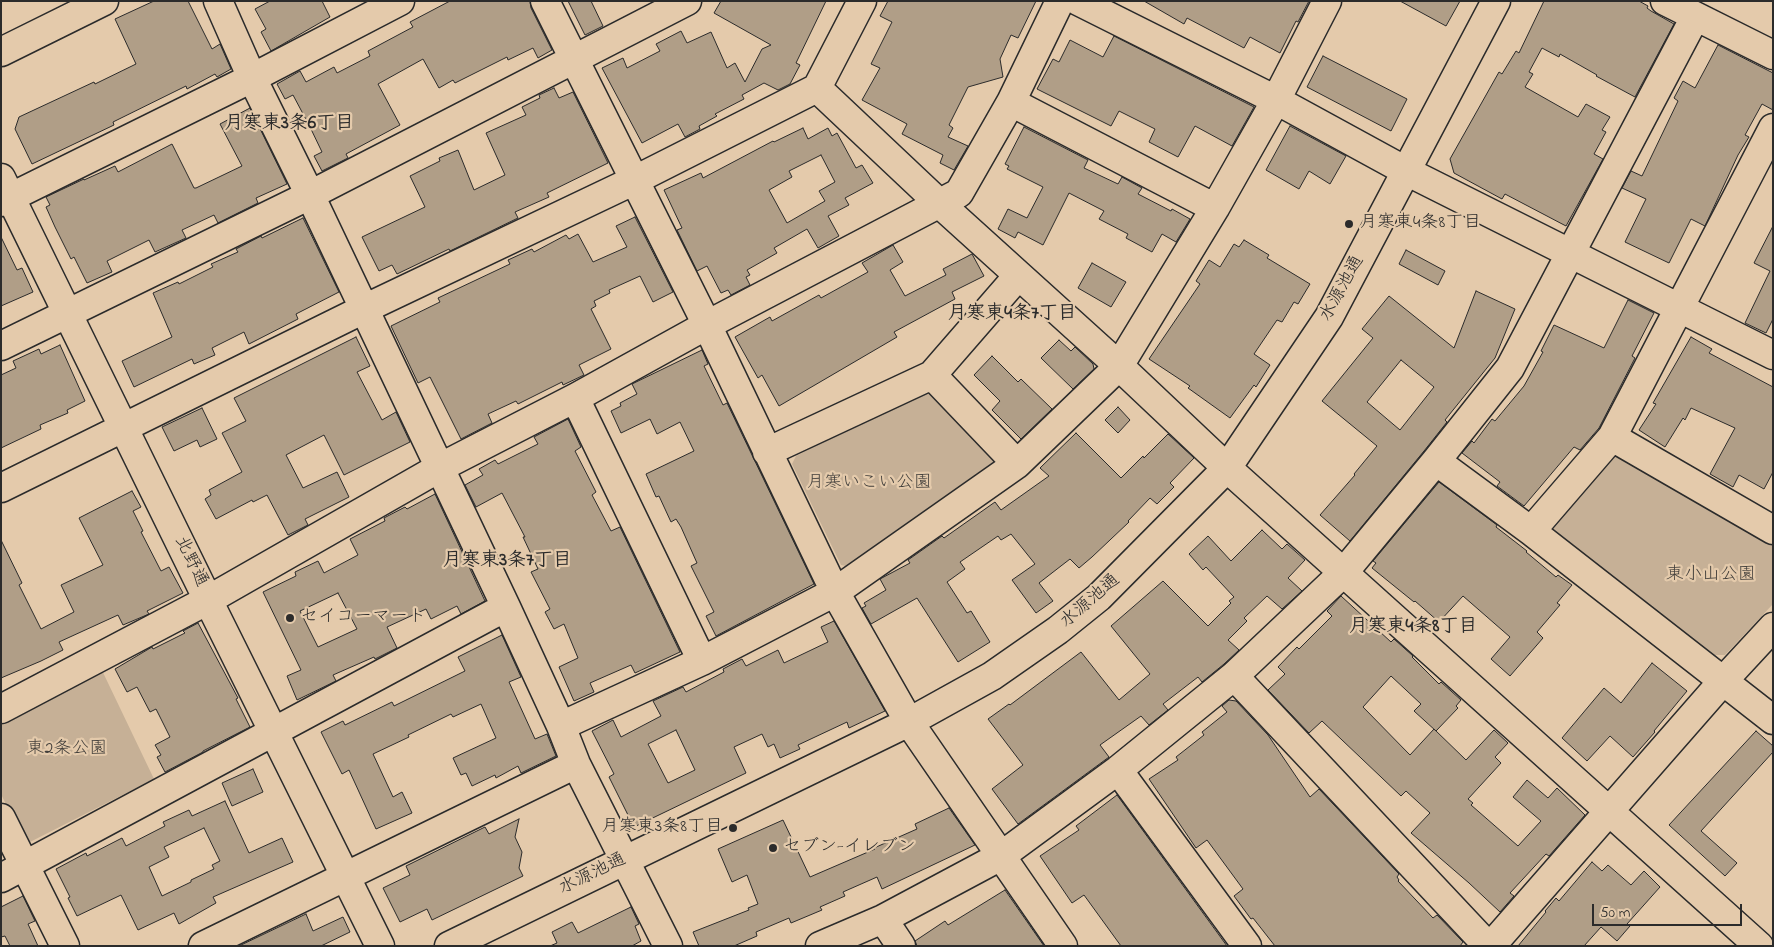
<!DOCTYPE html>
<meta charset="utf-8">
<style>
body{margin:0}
#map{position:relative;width:1774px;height:947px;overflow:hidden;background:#e4caab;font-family:"Indie Flower",sans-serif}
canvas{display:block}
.frame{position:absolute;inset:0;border:2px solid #2b2b2b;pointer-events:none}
.scale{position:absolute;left:1592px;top:904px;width:150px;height:22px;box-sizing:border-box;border:2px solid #2b2b2b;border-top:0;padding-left:6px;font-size:15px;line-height:18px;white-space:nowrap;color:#2b2b2b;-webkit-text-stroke:4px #e4caab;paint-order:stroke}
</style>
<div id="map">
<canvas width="1774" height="947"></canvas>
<div class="frame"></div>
<div class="scale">50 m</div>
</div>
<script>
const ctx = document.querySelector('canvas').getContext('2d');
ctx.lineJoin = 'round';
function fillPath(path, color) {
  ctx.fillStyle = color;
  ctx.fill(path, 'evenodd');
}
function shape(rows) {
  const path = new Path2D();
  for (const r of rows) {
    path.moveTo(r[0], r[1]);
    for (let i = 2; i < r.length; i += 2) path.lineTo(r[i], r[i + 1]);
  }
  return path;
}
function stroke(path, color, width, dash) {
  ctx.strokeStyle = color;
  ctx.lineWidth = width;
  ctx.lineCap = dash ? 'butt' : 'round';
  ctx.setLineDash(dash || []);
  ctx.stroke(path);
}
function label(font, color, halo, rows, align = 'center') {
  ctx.font = font + ' "Indie Flower","Klee One",sans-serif';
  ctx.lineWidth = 4.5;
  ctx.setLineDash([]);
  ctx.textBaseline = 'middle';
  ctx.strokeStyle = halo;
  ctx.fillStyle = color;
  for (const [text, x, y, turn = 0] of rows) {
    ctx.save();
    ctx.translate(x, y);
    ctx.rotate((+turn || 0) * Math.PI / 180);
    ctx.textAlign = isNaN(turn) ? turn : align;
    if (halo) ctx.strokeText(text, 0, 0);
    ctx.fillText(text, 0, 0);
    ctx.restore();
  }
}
fillPath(shape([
 [926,390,935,393,1000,459,997,467,851,567,841,565,792,464,796,456],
 [1617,451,1773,541,1773,604,1725,655,1714,655,1548,531],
 [97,660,154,779,30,842,22,838,1,794,1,714]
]), '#c6b096');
const building = shape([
 [154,1,188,1,212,49,220,44,231,69,217,77,215,74,187,89,186,86,113,122,114,125,32,164,15,129,19,117,94,82,95,84,136,64,115,19,154,1],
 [270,1,322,1,330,17,271,51,261,32,266,29,255,9,270,1],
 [450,1,530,1,531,8,552,50,538,58,533,48,508,60,507,57,455,83,453,80,439,88,423,59,378,84,400,125,346,154,348,158,322,171,314,156,322,152,310,127,293,95,285,99,277,84,300,71,306,82,334,67,337,73,370,56,368,51,413,27,410,22,450,1],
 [568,1,591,1,603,26,585,35,568,1],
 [721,1,826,1,796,63,800,65,790,84,778,90,764,83,742,95,744,99,715,114,717,116,699,126,700,129,685,137,678,124,642,143,602,68,623,58,627,68,660,51,656,44,681,31,687,43,711,32,727,68,735,63,745,82,762,49,771,45,714,13,721,1],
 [888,1,1036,1,1018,38,1011,35,1000,59,1003,77,968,87,949,125,953,128,948,137,968,146,954,170,940,163,943,155,902,134,907,124,862,100,880,68,871,64,892,22,880,16,888,1],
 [1144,1,1309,1,1298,22,1296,21,1280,53,1250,37,1244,48,1187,18,1184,24,1144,1],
 [1400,1,1460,1,1446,26,1400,1],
 [1544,1,1639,1,1648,6,1647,8,1651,11,1674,24,1635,97,1596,76,1597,75,1560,54,1559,57,1542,48,1529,72,1533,74,1525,87,1578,117,1586,104,1610,117,1602,130,1606,132,1594,154,1603,159,1566,226,1505,194,1502,199,1454,173,1450,159,1499,72,1502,74,1516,51,1519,53,1544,1],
 [1114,36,1254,107,1232,146,1195,126,1178,157,1149,142,1155,129,1119,111,1111,126,1037,89,1053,59,1059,62,1070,40,1103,57,1114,36],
 [1718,45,1773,73,1773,110,1762,104,1745,135,1749,137,1738,155,1705,226,1691,219,1669,263,1625,242,1646,199,1622,188,1631,171,1642,176,1678,101,1674,98,1683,81,1695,88,1718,45],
 [1323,56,1407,99,1391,131,1307,87,1323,56],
 [554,88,559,98,573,92,608,163,547,193,549,197,515,212,518,218,450,251,449,249,397,274,392,265,379,271,362,237,425,207,410,176,440,161,439,158,458,150,474,190,505,175,486,133,526,115,522,107,540,98,539,95,554,88],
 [250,108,287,184,256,198,258,203,218,223,214,215,182,230,186,238,155,252,149,240,107,261,112,272,87,283,74,257,71,259,55,227,46,207,50,205,46,197,84,179,84,180,115,166,118,172,172,144,194,188,196,188,242,166,220,124,250,108],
 [1290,126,1346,156,1330,184,1309,171,1299,189,1266,170,1290,126],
 [1024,127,1088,160,1084,168,1118,184,1122,177,1142,188,1138,194,1171,211,1172,209,1190,219,1176,242,1162,234,1152,252,1126,238,1128,234,1099,219,1104,211,1069,193,1043,245,1018,232,1015,238,998,229,1008,209,1027,218,1043,187,1007,169,1009,166,1005,164,1024,127],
 [803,128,808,139,828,128,832,136,837,133,856,168,862,165,873,183,845,198,849,205,828,216,839,236,818,248,807,229,774,248,777,253,747,270,750,275,746,277,750,285,731,295,728,290,721,293,707,266,697,271,677,230,682,228,664,190,701,173,703,178,773,141,774,142,803,128],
 [821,155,835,182,819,191,825,201,787,223,769,190,792,177,789,171,821,155],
 [635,217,673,292,653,302,640,276,609,290,610,293,594,301,596,306,591,309,611,349,579,365,584,375,563,385,562,382,518,404,516,401,488,414,492,423,461,439,430,377,418,383,391,326,440,302,438,298,510,264,508,260,532,249,534,252,566,235,569,239,578,234,593,262,627,247,616,226,635,217],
 [303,218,339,292,296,314,298,319,249,344,244,332,212,348,215,355,194,364,192,359,134,387,122,361,172,337,153,293,178,282,179,284,213,267,211,264,238,252,236,249,261,236,262,238,303,218],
 [1773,226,1773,319,1766,333,1745,323,1770,271,1754,263,1773,226],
 [1,237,17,270,22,268,33,292,1,306,1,237],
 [1244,240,1269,255,1267,258,1310,284,1298,304,1294,302,1282,322,1277,320,1254,354,1270,365,1256,387,1254,385,1230,418,1188,388,1190,386,1149,359,1200,284,1196,281,1209,260,1220,267,1234,244,1239,247,1244,240],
 [893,245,903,262,890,270,905,296,946,275,943,269,972,254,984,276,952,292,955,299,894,332,897,337,779,406,762,375,758,378,735,337,770,317,772,321,819,295,821,298,868,272,862,263,893,245],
 [1406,250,1445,271,1438,285,1399,264,1406,250],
 [1092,263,1126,282,1111,307,1078,288,1092,263],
 [1476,291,1515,309,1495,358,1445,420,1447,422,1424,451,1350,541,1320,515,1355,475,1354,474,1377,446,1322,401,1373,338,1362,329,1389,296,1454,348,1476,291],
 [1401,360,1434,387,1400,430,1367,402,1401,360],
 [1628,300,1654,313,1632,356,1635,358,1599,428,1580,450,1574,447,1524,506,1497,486,1500,482,1462,453,1472,441,1474,443,1492,419,1495,421,1524,386,1543,352,1541,351,1554,325,1604,348,1628,300],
 [356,337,370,366,357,372,382,420,396,412,410,442,344,475,324,435,286,455,303,488,337,472,349,497,305,519,308,525,288,535,267,495,253,502,252,500,216,519,205,499,211,495,209,490,242,472,222,433,246,421,234,398,356,337],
 [1691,337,1712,349,1709,353,1773,387,1773,472,1764,489,1739,475,1733,487,1710,474,1735,428,1691,408,1685,420,1683,418,1665,447,1639,430,1656,404,1653,403,1691,337],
 [1059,340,1071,351,1075,347,1093,364,1094,369,1073,389,1041,358,1059,340],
 [60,345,85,401,67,410,68,413,40,425,41,429,1,448,1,375,16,368,13,361,39,349,41,354,60,345],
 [702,350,708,364,704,366,723,405,727,403,814,584,716,636,706,616,714,612,691,566,697,563,681,527,676,519,671,522,659,496,656,497,646,474,694,451,680,422,657,434,650,419,621,433,611,411,621,406,620,403,637,394,632,384,702,350],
 [992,356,1018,382,1021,379,1052,409,1021,439,992,410,1000,401,974,375,992,356],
 [1118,407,1130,420,1118,433,1105,420,1118,407],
 [202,408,217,439,200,447,197,440,174,451,162,427,202,408],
 [568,419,581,447,575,451,596,492,592,495,611,531,620,527,680,652,635,673,631,665,590,683,594,692,574,701,559,667,578,658,564,624,554,629,545,612,550,609,531,572,538,569,523,537,525,537,502,493,476,507,465,485,483,475,479,469,495,460,498,464,538,444,534,437,568,419],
 [1076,433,1121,478,1143,456,1144,458,1168,434,1194,458,1170,483,1174,487,1157,504,1150,498,1128,521,1129,522,1092,557,1079,568,1070,559,1039,583,1053,601,1036,613,1012,580,1035,564,1011,534,1001,540,998,536,960,562,965,569,947,582,967,613,971,611,990,642,958,662,917,598,871,624,862,608,866,606,864,603,886,590,880,579,910,563,908,560,942,536,944,538,995,502,1001,510,1049,476,1040,468,1076,433],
 [1439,482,1497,525,1496,527,1527,551,1526,552,1556,577,1558,575,1572,585,1557,603,1560,605,1537,632,1543,638,1510,676,1491,659,1510,637,1463,596,1439,622,1415,601,1414,602,1372,568,1376,563,1373,561,1439,482],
 [132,491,141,507,133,511,143,531,141,532,161,571,169,567,183,593,147,611,149,614,123,625,118,615,59,642,63,650,41,661,1,678,1,540,22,583,19,585,41,629,74,612,61,585,103,565,79,518,132,491],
 [435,494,485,601,461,614,457,606,431,619,426,609,387,627,397,648,375,659,374,657,333,675,336,681,297,700,287,676,301,670,263,592,296,576,295,572,318,561,324,573,358,555,350,539,385,521,384,518,405,507,407,509,435,494],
 [338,593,357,629,318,647,300,611,338,593],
 [1262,530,1282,549,1287,544,1305,560,1288,578,1302,591,1282,609,1267,596,1244,618,1247,621,1228,640,1239,650,1224,664,1202,682,1198,677,1163,704,1168,710,1149,725,1141,716,1100,745,1109,757,1018,824,992,789,1023,765,988,719,1009,704,1010,705,1081,652,1119,700,1150,674,1111,626,1163,581,1208,626,1231,603,1229,601,1234,597,1206,567,1203,570,1189,554,1208,536,1231,561,1262,530],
 [1341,596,1391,642,1394,639,1413,656,1412,657,1439,684,1441,682,1461,700,1456,706,1458,708,1436,731,1414,711,1421,704,1391,676,1363,707,1410,755,1434,729,1466,760,1494,730,1508,743,1495,757,1501,763,1468,799,1473,803,1471,805,1518,846,1541,821,1513,797,1527,780,1548,798,1557,788,1585,815,1549,856,1546,854,1510,893,1514,896,1500,912,1469,883,1411,833,1430,813,1406,791,1401,796,1322,721,1309,733,1268,690,1285,674,1278,667,1297,647,1299,649,1332,616,1327,611,1341,596],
 [834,621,885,711,849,728,847,722,798,745,800,749,780,758,774,744,768,747,762,734,734,747,746,773,634,827,609,777,614,774,592,731,613,720,621,737,661,716,653,701,683,687,686,692,724,672,723,669,742,659,746,666,778,650,784,663,828,642,821,627,834,621],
 [676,730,695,770,668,783,648,744,676,730],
 [198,623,238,698,236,699,250,727,203,751,203,752,165,772,157,757,161,755,155,745,170,737,156,709,150,712,137,687,127,692,115,669,152,647,153,649,185,633,183,631,198,623],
 [502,635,521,677,509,682,535,739,547,734,556,756,521,773,518,766,496,778,495,775,472,786,466,773,461,775,453,758,496,738,481,704,453,717,451,714,408,735,409,737,373,754,393,797,402,792,412,813,376,829,349,770,342,774,321,732,343,721,345,725,392,702,394,706,465,671,458,657,502,635],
 [1652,663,1687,691,1654,731,1655,732,1633,757,1610,736,1587,761,1562,738,1604,688,1621,703,1652,663],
 [1229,700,1236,701,1268,735,1310,797,1319,789,1399,874,1397,877,1399,880,1398,881,1433,918,1437,915,1463,942,1460,946,1275,946,1253,918,1251,919,1234,896,1243,889,1207,840,1196,848,1149,779,1178,760,1176,757,1204,735,1202,732,1227,712,1222,706,1229,700],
 [1756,731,1773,746,1773,752,1701,831,1737,863,1725,876,1669,825,1756,731],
 [253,769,263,792,232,806,222,783,253,769],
 [1117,795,1227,946,1121,946,1084,895,1072,903,1040,856,1079,830,1076,826,1117,795],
 [225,801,249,853,282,838,293,862,213,897,216,903,179,924,174,913,138,930,121,895,77,916,68,898,70,897,56,869,86,853,87,856,122,838,126,846,165,826,163,822,189,810,192,816,225,801],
 [204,828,220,861,212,865,214,869,191,880,191,882,162,896,149,867,169,857,164,847,204,828],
 [949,808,975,845,882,889,877,877,843,892,845,896,820,907,822,910,791,923,789,918,756,932,757,936,734,946,699,946,693,932,749,910,748,908,758,904,747,875,732,882,718,849,783,820,810,877,875,849,874,848,917,829,915,824,949,808],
 [519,819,515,837,522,852,519,868,523,876,432,920,427,909,400,922,383,888,410,875,406,866,485,827,489,834,519,819],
 [1592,862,1602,871,1608,865,1631,885,1644,871,1660,887,1627,924,1630,926,1617,941,1601,927,1584,946,1518,946,1546,912,1545,911,1556,898,1559,901,1592,862],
 [1005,890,1044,946,917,946,915,941,945,921,948,925,1005,890],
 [23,896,35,921,28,924,38,946,10,946,5,936,1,937,1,907,23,896],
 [631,907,639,924,635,926,641,941,632,946,550,946,557,943,552,932,572,922,578,933,631,907],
 [306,914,313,931,343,917,350,932,321,946,239,946,306,914]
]);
fillPath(building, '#b09e87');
stroke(building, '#2b2b2b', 1);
const minor = shape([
 [218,1,252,78,310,195,506,607,561,726,576,764,668,946],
 [545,1,707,325,835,592,909,722,1063,946],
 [1078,1,1276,100,1406,171,1773,355],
 [1665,1,1773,55],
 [1,52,104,1],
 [817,88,940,204,1119,366,1227,468,1759,946],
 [1011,102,1215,208],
 [1,178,208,600,380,946],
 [1,202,252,78,400,1],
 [1,346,310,195,687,1],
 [932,375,1017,464],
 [575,398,702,661],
 [1612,437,1773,530],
 [767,452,932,375,1018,276],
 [1436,461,1531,531,1773,720],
 [1,488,364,309,635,180,817,88,862,1],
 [1531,531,1612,437,1773,128],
 [1234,676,1488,946],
 [1,709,208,600,439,468,575,398,707,325,959,193,1011,102,1060,1],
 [561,726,702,661,835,592,1017,464,1119,366,1215,208,1276,100,1327,1],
 [1118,770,1247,946],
 [1,818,65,946],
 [1,878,506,607],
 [883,919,901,946],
 [203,946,576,764],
 [449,946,909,722,992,676,1058,630,1099,597,1227,468,1329,317,1496,1],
 [820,946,883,919,1001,856,1118,770,1234,676,1344,572,1436,461,1510,368,1695,17],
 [1491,946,1723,681,1773,627]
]);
stroke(minor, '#2b2b2b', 31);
stroke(minor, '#e4caab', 28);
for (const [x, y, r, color] of [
 [1349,224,5,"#2b2b2b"],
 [290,618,5,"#2b2b2b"],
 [733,828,5,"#2b2b2b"],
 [773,848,5,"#2b2b2b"]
]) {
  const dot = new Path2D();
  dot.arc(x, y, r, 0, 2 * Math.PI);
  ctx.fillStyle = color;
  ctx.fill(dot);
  stroke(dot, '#e4caab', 2);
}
label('18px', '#2b2b2b', '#e4caab', [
 ["月寒東4条8丁目",1359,224],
 ["セイコーマート",300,618],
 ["月寒東3条8丁目",723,828,"right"],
 ["セブン-イレブン",783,848]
], 'left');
label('18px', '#2b2b2b', '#e4caab', [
 ["水源池通",1343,289,-61],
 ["北野通",190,562,64],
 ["水源池通",1091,602,-41],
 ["水源池通",593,875,-26]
]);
label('18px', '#423f3b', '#e4caab', [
 ["月寒いこい公園",869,484],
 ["東小山公園",1711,576],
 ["東2条公園",67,750]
]);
label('bold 19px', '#2b2b2b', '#e4caab', [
 ["月寒東3条6丁目",289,125],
 ["月寒東4条7丁目",1012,315],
 ["月寒東3条7丁目",507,562],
 ["月寒東4条8丁目",1413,628]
]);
</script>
